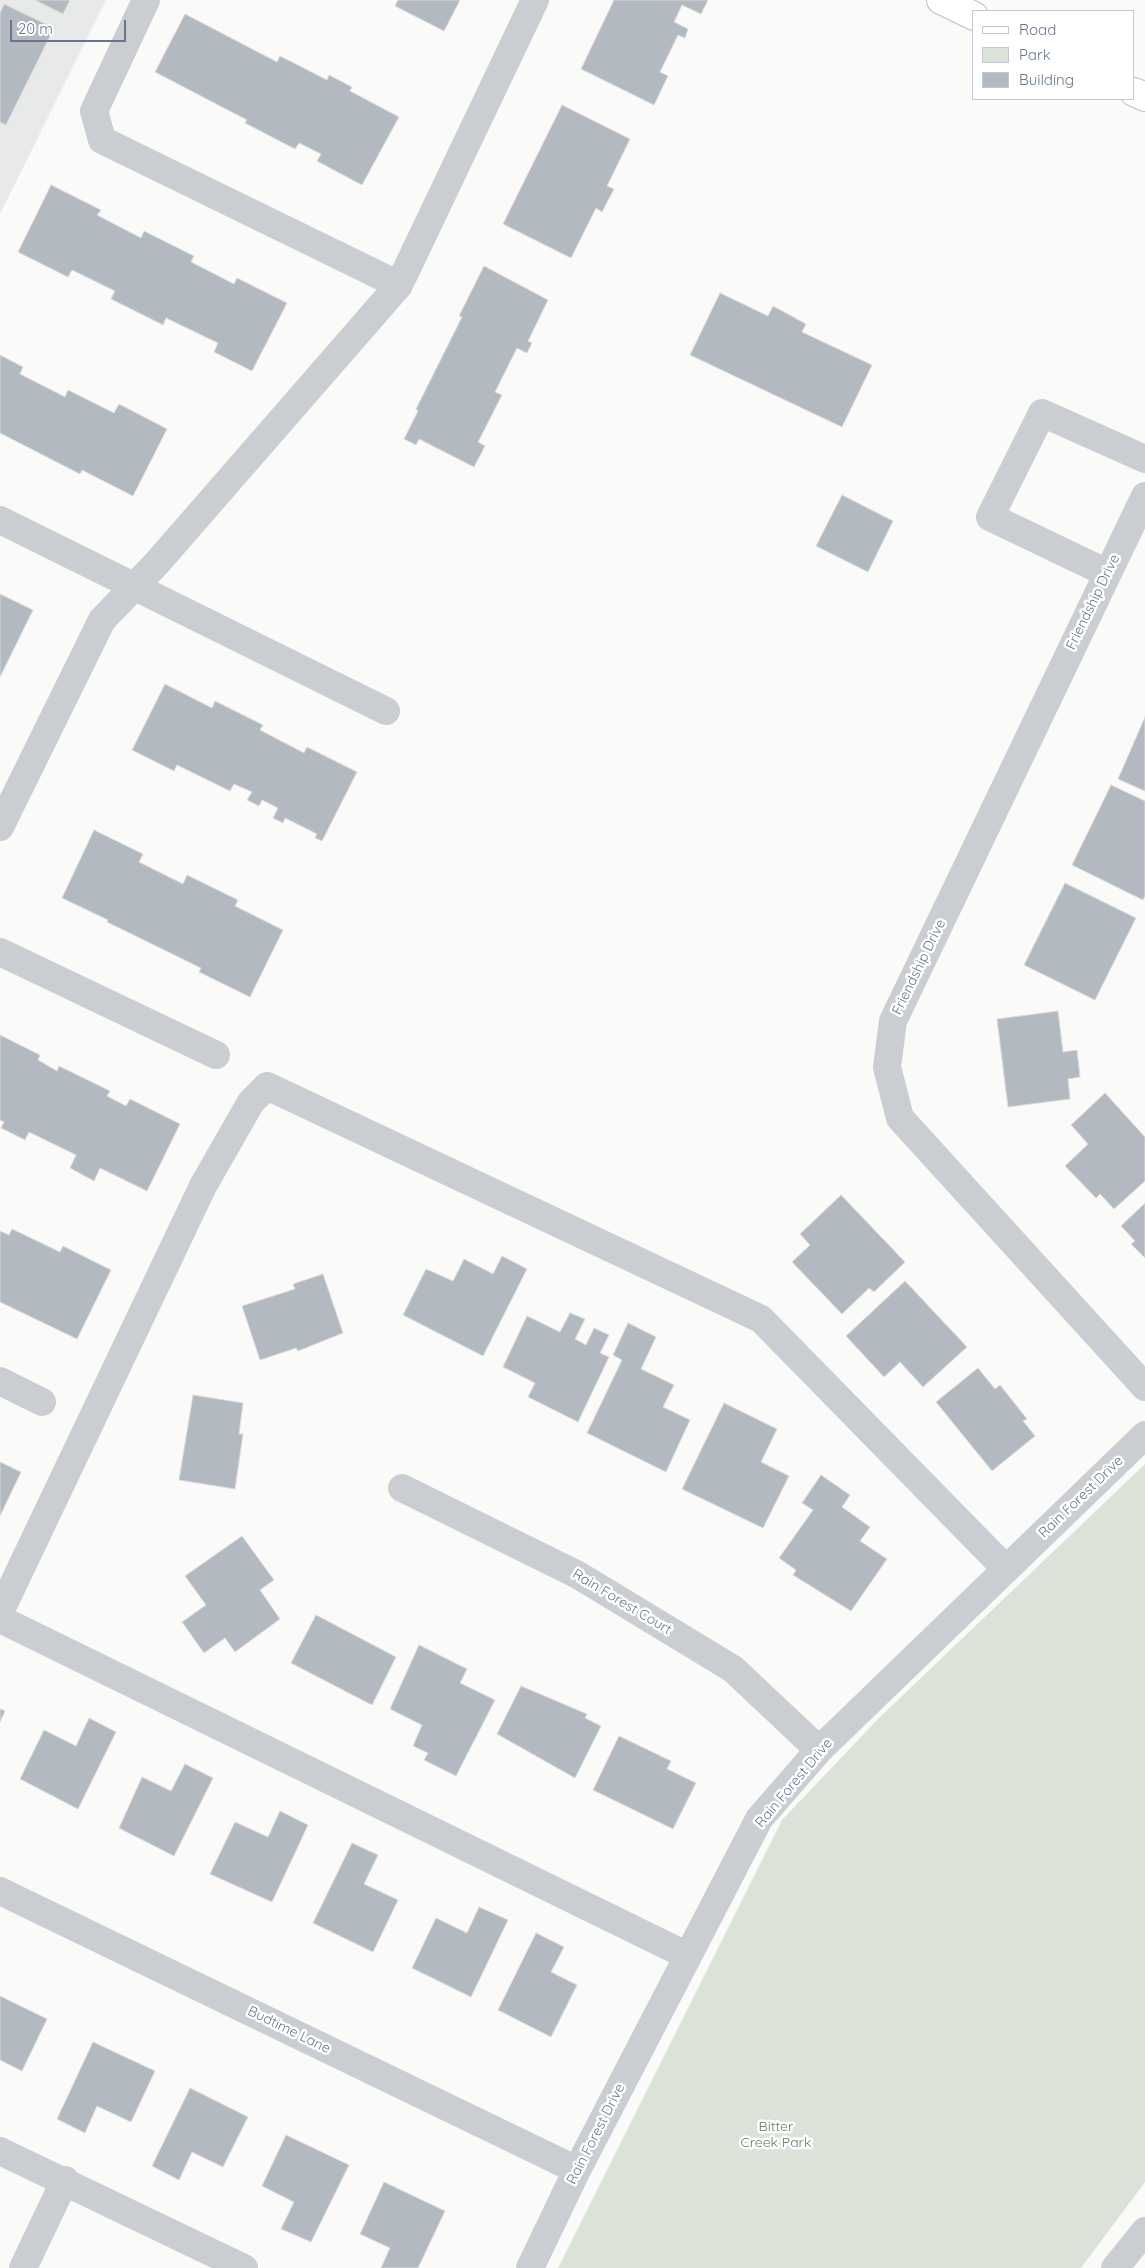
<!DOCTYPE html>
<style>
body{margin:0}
#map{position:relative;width:1145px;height:2268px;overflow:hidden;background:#fafaf8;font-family:Quicksand,sans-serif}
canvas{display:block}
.legend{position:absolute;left:972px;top:10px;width:162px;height:90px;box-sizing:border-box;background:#fff;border:1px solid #c2c8d1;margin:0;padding:6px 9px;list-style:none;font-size:15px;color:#67768b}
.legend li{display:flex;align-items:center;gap:10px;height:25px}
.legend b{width:25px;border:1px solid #c2c8d1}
.scale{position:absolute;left:10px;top:20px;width:116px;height:22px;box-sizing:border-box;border:2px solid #67768b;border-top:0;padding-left:6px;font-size:15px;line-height:18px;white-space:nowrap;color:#67768b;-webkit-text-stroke:4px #fff;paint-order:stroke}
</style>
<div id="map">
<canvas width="1145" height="2268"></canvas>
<ul class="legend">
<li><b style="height:6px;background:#fff"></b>Road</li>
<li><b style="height:14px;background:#dbe2d8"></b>Park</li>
<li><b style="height:14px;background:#b3b9c1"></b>Building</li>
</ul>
<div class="scale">20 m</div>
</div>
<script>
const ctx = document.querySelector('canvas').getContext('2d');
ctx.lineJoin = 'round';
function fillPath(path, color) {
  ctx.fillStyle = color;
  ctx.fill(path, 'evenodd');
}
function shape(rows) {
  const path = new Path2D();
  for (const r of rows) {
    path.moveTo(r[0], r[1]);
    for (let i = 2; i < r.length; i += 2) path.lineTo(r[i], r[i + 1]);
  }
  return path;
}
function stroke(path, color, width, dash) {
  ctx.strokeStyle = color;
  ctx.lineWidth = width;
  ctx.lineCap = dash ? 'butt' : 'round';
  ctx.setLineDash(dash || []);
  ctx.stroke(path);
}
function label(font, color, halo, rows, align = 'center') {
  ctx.font = font + ' Quicksand,sans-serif';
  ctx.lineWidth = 5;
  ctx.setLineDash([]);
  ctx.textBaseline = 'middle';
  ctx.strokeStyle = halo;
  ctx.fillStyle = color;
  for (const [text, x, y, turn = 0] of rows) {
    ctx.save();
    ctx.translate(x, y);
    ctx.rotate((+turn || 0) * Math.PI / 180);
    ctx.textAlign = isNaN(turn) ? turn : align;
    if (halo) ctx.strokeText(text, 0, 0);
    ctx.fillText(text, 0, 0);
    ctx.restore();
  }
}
fillPath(shape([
 [0,0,106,0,0,214]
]), '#e8e9e9');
fillPath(shape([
 [1145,1464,1145,2182,1081,2268,558,2268,782,1820,879,1718]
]), '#dbe2d8');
const building = shape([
 [35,0,70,0,63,14,35,0],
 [398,0,460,0,444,31,395,6,398,0],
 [614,0,708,0,701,14,682,5,674,22,688,29,685,38,678,35,660,72,668,76,654,105,581,69,614,0],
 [4,4,54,28,6,125,0,122,0,13,4,4],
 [185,14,277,62,280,56,327,80,329,75,352,87,350,91,399,117,362,185,317,161,321,154,299,143,295,149,245,123,247,120,155,72,185,14],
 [562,105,630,139,607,186,614,189,602,212,596,208,571,258,503,224,562,105],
 [51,185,101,210,97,215,141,238,144,231,194,256,191,262,234,284,237,278,287,303,252,371,214,352,218,343,166,318,163,325,111,299,115,291,72,270,68,277,18,252,51,185],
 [484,266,548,300,528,341,532,343,527,353,517,348,495,392,502,395,478,442,485,446,474,467,419,439,416,445,404,439,418,411,416,409,462,317,459,316,484,266],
 [720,293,768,316,773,306,806,324,802,332,872,365,842,427,690,355,720,293],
 [0,355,23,367,20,374,65,397,68,390,114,413,119,404,167,429,133,496,82,470,80,474,0,433,0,355],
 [842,495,893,521,868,572,816,546,842,495],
 [0,594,33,610,0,677,0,594],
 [165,684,212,708,215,701,263,725,260,730,304,753,307,747,357,772,322,841,315,838,317,834,285,818,283,823,273,818,278,808,262,800,259,806,247,800,252,792,234,784,230,791,177,765,174,771,132,750,165,684],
 [1145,717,1145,791,1118,779,1145,717],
 [1111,785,1145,801,1145,896,1143,900,1072,865,1111,785],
 [94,830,143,854,139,862,183,884,187,875,238,900,235,906,283,930,250,997,199,972,201,968,107,922,108,920,62,898,94,830],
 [1065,883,1136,918,1095,1000,1024,965,1065,883],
 [1058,1011,1063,1052,1077,1050,1080,1077,1068,1079,1070,1099,1008,1107,997,1019,1058,1011],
 [0,1035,40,1055,38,1060,57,1071,59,1066,110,1091,107,1096,126,1106,130,1099,180,1124,147,1191,100,1168,94,1181,70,1168,76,1155,29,1132,25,1140,1,1128,4,1122,0,1120,0,1035],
 [1105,1093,1145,1137,1145,1181,1114,1209,1100,1194,1096,1198,1065,1166,1088,1144,1071,1125,1105,1093],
 [841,1195,905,1262,874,1292,869,1288,842,1314,792,1262,810,1245,800,1234,841,1195],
 [1145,1203,1145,1258,1131,1244,1135,1241,1121,1226,1145,1203],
 [12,1229,60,1252,63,1246,111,1270,77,1339,0,1302,0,1231,9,1235,12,1229],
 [502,1256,527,1269,483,1356,403,1315,426,1269,453,1281,464,1259,493,1274,502,1256],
 [323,1274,343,1333,298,1351,296,1348,260,1360,242,1306,295,1289,293,1284,323,1274],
 [905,1281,967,1347,923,1387,900,1362,884,1377,846,1336,905,1281],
 [570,1313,585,1319,575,1339,586,1345,594,1328,609,1335,600,1353,609,1357,578,1422,528,1397,535,1383,503,1367,527,1316,560,1332,570,1313],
 [628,1323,656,1337,641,1369,674,1385,663,1407,690,1420,666,1472,587,1433,622,1360,613,1355,628,1323],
 [978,1368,995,1389,1000,1385,1027,1419,1023,1421,1035,1436,992,1471,936,1402,978,1368],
 [193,1395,243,1403,239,1434,243,1434,235,1489,179,1480,193,1395],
 [724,1403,777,1429,761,1462,789,1476,763,1528,682,1489,724,1403],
 [0,1462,21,1472,0,1516,0,1462],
 [821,1475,850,1495,842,1507,870,1527,860,1541,887,1559,851,1611,793,1575,796,1570,779,1558,813,1510,802,1503,821,1475],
 [242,1536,274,1580,260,1590,280,1619,235,1652,225,1638,204,1653,182,1622,206,1605,185,1576,242,1536],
 [316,1615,396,1657,372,1705,291,1663,316,1615],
 [419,1645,467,1669,460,1683,495,1700,456,1776,424,1760,428,1753,413,1746,422,1725,390,1709,419,1645],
 [521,1686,587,1714,585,1718,601,1726,575,1778,497,1734,521,1686],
 [0,1709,5,1711,0,1722,0,1709],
 [89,1718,116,1732,78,1809,20,1779,44,1730,76,1746,89,1718],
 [619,1736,671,1761,667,1769,696,1783,673,1829,593,1790,619,1736],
 [185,1764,213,1778,174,1856,119,1828,142,1777,171,1791,185,1764],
 [280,1811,308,1825,272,1902,210,1874,235,1822,268,1837,280,1811],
 [352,1843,378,1855,364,1884,398,1900,373,1952,313,1923,352,1843],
 [479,1907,508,1920,471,1997,412,1968,436,1918,467,1933,479,1907],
 [536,1933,564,1947,551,1972,577,1985,551,2037,498,2010,536,1933],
 [0,1996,47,2019,22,2071,0,2060,0,1996],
 [93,2042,155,2071,131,2122,97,2106,85,2133,57,2119,93,2042],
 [190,2088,248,2117,223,2167,192,2152,179,2180,152,2166,190,2088],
 [286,2135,349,2165,311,2242,281,2229,294,2202,262,2186,286,2135],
 [384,2182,445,2211,418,2268,381,2268,390,2248,360,2234,384,2182]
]);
fillPath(building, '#b3b9c1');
stroke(building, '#dcdcda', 1);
const major = shape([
 [941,0,974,16],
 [1134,92,1145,97]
]);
stroke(major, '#bdc0c5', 30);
stroke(shape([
 [146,0,94,111,102,140,399,285],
 [1145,496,893,1021,887,1067,900,1118,1145,1387],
 [0,520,386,711],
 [1107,573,990,517,1042,413,1145,459],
 [0,827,102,620,157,563,399,285,535,0],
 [0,952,216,1055],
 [0,1381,42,1402],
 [402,1488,578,1575,733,1669,819,1750],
 [0,1612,203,1186,251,1102,267,1086,761,1319,1006,1569],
 [0,1619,688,1956],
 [0,1891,577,2170],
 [0,2151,244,2268],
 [23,2268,65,2180],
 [530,2268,577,2170,759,1819,819,1750,1145,1435],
 [1115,2268,1145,2231]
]), '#cacdd1', 28);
stroke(major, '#fff', 28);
label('14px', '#67768b', '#fff', [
 ["Friendship Drive",1093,602,-64],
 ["Friendship Drive",919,967,-64],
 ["Rain Forest Drive",1081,1497,-44],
 ["Rain Forest Court",622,1602,31],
 ["Rain Forest Drive",794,1783,-50],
 ["Budtime Lane",289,2030,26],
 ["Rain Forest Drive",596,2134,-63]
]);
label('14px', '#647c62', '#fff', [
 ["Bitter",776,2127],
 ["Creek Park",776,2143]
]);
</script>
